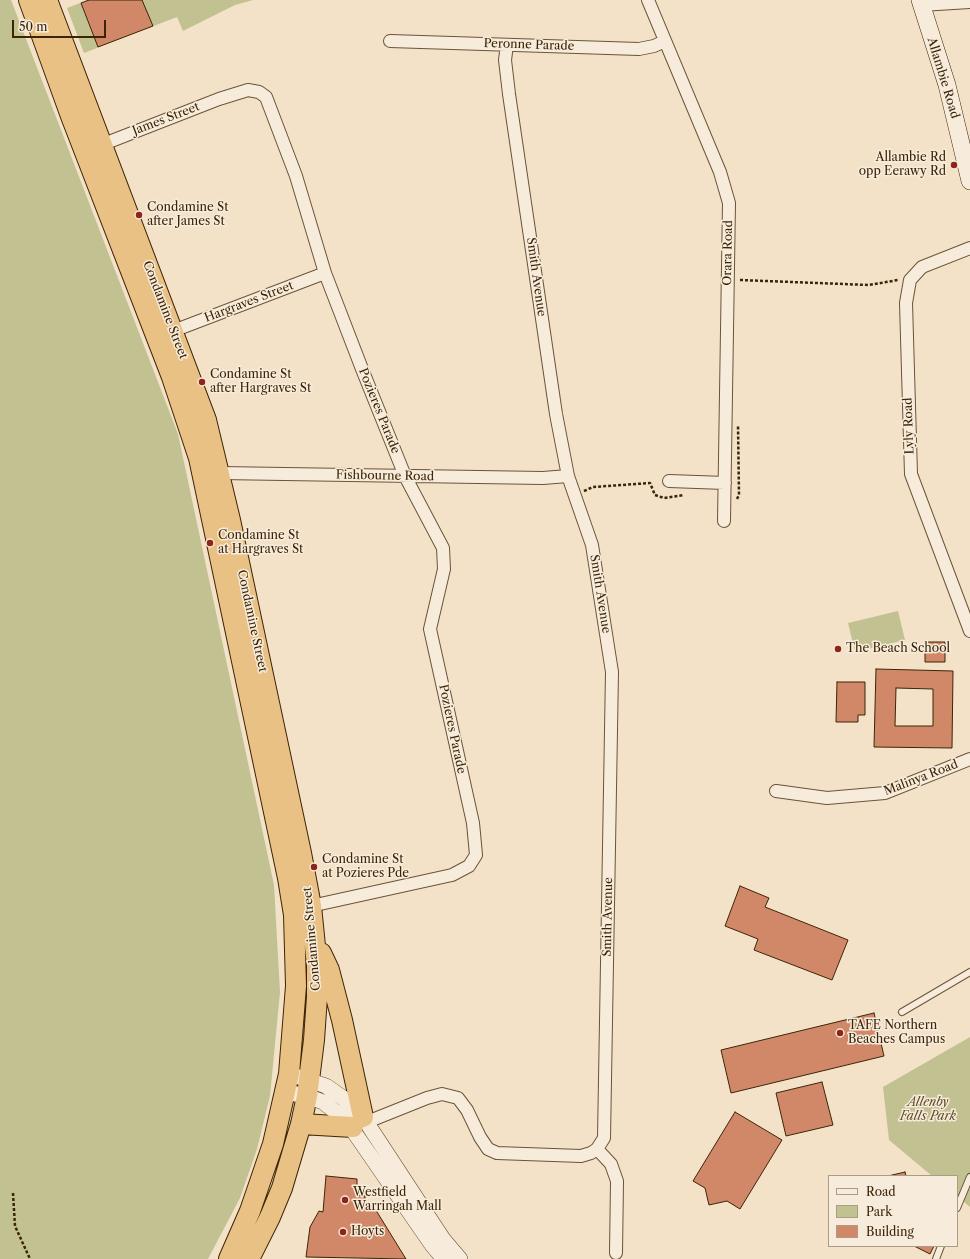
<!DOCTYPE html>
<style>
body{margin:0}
#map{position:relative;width:970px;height:1259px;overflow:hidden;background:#f3e2c8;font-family:"Libre Caslon Text",serif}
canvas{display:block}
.legend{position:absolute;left:828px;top:1175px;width:130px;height:72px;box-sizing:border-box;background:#f7ecdb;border:1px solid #ac9c86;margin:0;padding:5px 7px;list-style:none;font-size:12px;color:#3c2507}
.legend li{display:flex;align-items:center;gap:8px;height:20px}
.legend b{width:20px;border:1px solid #ac9c86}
.scale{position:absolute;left:12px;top:20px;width:94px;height:18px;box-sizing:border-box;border:2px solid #3c2507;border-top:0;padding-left:5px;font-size:12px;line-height:14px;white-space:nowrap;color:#3c2507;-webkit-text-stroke:3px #f7ecdb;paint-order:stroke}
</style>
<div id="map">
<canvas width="970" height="1259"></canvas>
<ul class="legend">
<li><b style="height:5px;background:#f7ecdb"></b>Road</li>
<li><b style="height:11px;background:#c2c191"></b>Park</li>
<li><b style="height:11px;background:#d08869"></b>Building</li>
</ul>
<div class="scale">50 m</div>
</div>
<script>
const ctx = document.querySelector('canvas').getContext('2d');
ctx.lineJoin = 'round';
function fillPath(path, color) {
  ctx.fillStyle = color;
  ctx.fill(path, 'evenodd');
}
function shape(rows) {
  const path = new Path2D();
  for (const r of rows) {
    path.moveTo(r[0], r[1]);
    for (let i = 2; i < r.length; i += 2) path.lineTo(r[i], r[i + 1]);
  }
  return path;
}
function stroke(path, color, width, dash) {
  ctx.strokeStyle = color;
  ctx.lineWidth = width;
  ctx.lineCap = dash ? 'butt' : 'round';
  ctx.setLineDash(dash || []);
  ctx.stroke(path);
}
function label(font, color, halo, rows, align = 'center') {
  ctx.font = font + ' "Libre Caslon Text",serif';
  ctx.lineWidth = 3;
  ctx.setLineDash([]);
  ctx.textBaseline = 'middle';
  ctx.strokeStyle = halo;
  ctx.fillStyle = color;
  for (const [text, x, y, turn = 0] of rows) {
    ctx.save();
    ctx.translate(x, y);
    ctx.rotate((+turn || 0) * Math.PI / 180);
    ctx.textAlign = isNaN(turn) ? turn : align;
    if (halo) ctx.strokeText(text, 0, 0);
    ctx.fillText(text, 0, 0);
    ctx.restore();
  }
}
fillPath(shape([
 [0,0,11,0,178,434,274,885,280,992,270,1096,257,1149,240,1198,208,1259,0,1259],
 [88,0,253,0,235,5,183,31,177,17,84,53,67,8],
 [898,611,905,640,855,652,848,623],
 [970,1037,970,1207,957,1196,957,1176,932,1176,889,1140,883,1087]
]), '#c2c191');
const building = shape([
 [89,0,142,0,153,26,98,47,81,3,89,0],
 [925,642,945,642,945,662,925,662,925,642],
 [876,669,953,671,952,748,874,747,876,669],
 [896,688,933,689,933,726,895,726,896,688],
 [837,682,865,682,865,715,858,715,858,722,836,722,837,682],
 [740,886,769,898,765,907,848,940,832,980,754,950,758,939,725,926,740,886],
 [874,1013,884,1056,731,1093,721,1050,874,1013],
 [822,1082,833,1125,786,1136,776,1093,822,1082],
 [735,1112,782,1140,740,1209,727,1201,709,1205,705,1188,693,1181,735,1112],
 [905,1172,906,1176,888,1176,905,1172],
 [326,1176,357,1179,357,1195,365,1196,365,1206,374,1207,406,1259,306,1257,310,1227,319,1211,323,1212,326,1176],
 [914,1246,934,1246,930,1254,914,1246]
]);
fillPath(building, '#d08869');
stroke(building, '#3c2507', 1);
const service = shape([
 [902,1012,970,972],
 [957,1208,970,1177],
 [936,1259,941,1246]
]);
const minor = shape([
 [648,0,720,172,729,203,724,521],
 [921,5,970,2],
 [390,41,639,49,654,46,665,41],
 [96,147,219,99,248,90,259,92,266,97,296,176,325,273,362,369,405,476,443,548,444,569,430,629,473,823,476,855,469,866,452,875,311,906],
 [970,248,922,267,910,280,906,303,911,474,970,631],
 [173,331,325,273],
 [220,473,543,478,568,476],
 [669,481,725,483],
 [776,791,827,798,885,793,970,759],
 [367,1122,427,1098,442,1094,458,1098,467,1110,480,1137,488,1149,497,1153,581,1156,591,1153,597,1149,604,1138,612,672,592,545,568,476,556,414,509,94,505,60,507,45],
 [597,1149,611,1164,617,1181,616,1253]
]);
const tertiary = shape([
 [299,1077,326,1086,343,1098,363,1117,443,1239,460,1259],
 [285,1092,307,1096,323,1102,345,1119,432,1245,444,1259]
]);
const secondary = shape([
 [920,0,947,85,970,181]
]);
const trunk = shape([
 [29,0,71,116,172,377,199,458,288,878,294,915,296,986,289,1074,273,1144,250,1211,229,1259],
 [47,0,206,420,230,520,301,853,311,906,317,966,317,997,314,1040,307,1096,301,1124,282,1188,270,1217,249,1259],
 [321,953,329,970,342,1020,363,1117],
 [301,1124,353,1127]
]);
stroke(service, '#6a5437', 8);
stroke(minor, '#6a5437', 14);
stroke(tertiary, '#6a5437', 16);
stroke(secondary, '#3c2507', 18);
stroke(trunk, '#3c2507', 22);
stroke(shape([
 [740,280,869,285,898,280],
 [584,491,593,487,650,483,655,495,664,498,684,495],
 [737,499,739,495,738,425],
 [13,1193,15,1226,30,1259]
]), '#3c2507', 2.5, [3, 2]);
stroke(service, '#f7ecdb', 6);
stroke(minor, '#f7ecdb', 12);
stroke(tertiary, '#f7ecdb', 15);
stroke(secondary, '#f7ecdb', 17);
stroke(trunk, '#eac184', 20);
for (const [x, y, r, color] of [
 [954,165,4,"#8f2418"],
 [139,215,4,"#8f2418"],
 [202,382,4,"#8f2418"],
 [210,543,4,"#8f2418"],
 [838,649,4,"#8f2418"],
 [314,867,4,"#8f2418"],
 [840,1033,4,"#8f2418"],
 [345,1200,4,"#8f2418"],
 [343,1232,4,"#8f2418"]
]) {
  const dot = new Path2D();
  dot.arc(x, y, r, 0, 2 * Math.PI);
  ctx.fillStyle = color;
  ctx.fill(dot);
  stroke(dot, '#f7ecdb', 1.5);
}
label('12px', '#3c2507', '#f7ecdb', [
 ["Peronne Parade",529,45,2],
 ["Allambie Road",943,78,73],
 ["James Street",166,119,-21],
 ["Orara Road",728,253,-89],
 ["Smith Avenue",536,277,82],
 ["Hargraves Street",249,302,-21],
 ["Condamine Street",165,310,69],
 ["Pozieres Parade",379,411,68],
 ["Lyly Road",909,426,-92],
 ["Fishbourne Road",385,476,1],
 ["Smith Avenue",600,594,81],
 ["Condamine Street",252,621,78],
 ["Pozieres Parade",452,729,78],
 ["Malinya Road",921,778,-21],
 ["Smith Avenue",608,917,-89],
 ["Condamine Street",312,939,-95]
]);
label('12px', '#3c2507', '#f7ecdb', [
 ["Allambie Rd",946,158,"right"],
 ["opp Eerawy Rd",946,172,"right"],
 ["Condamine St",147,208],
 ["after James St",147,222],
 ["Condamine St",210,375],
 ["after Hargraves St",210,389],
 ["Condamine St",218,536],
 ["at Hargraves St",218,550],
 ["The Beach School",846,649],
 ["Condamine St",322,860],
 ["at Pozieres Pde",322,874],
 ["TAFE Northern",848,1026],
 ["Beaches Campus",848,1040],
 ["Westfield",353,1193],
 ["Warringah Mall",353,1207],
 ["Hoyts",351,1232]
], 'left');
label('italic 12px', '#5e4c2a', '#f7ecdb', [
 ["Allenby",928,1103],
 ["Falls Park",928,1117]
]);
</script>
